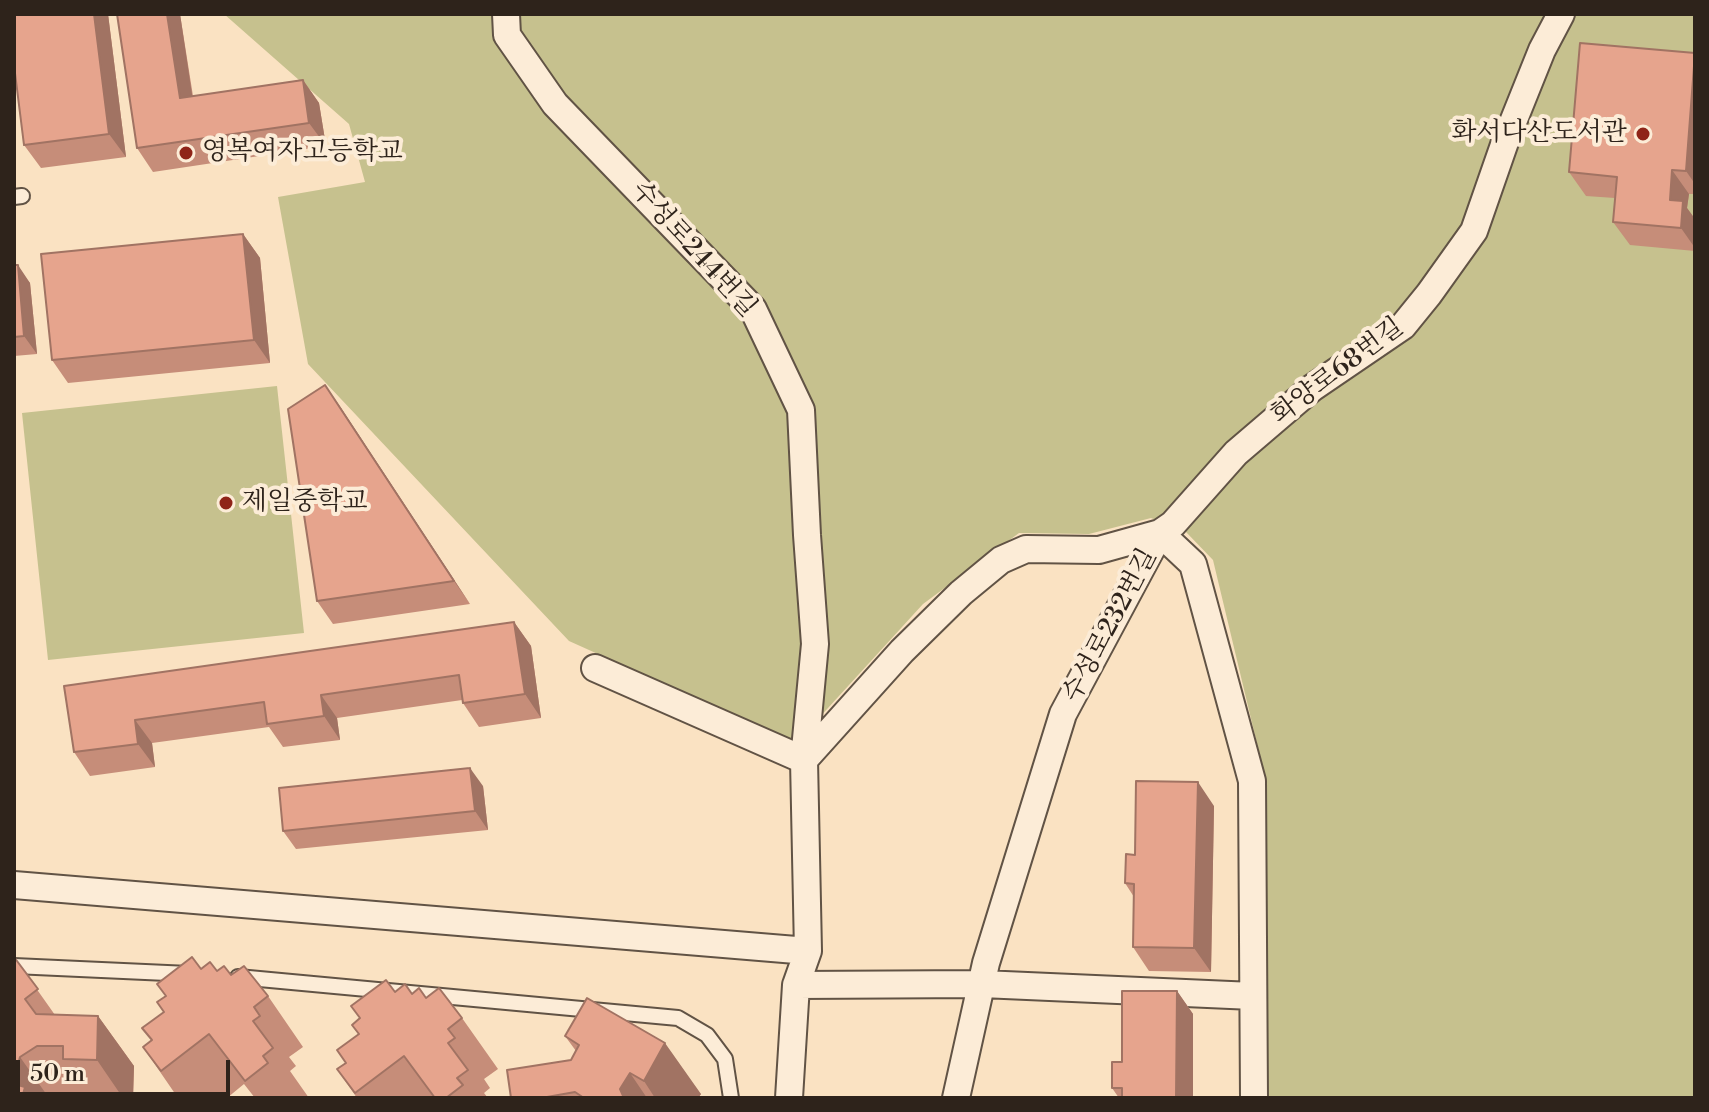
<!DOCTYPE html>
<meta charset="utf-8">
<style>
body{margin:0}
#map{position:relative;width:1709px;height:1112px;overflow:hidden;background:#fae2c2;font-family:"Libre Bodoni",serif}
canvas{display:block}
.frame{position:absolute;inset:0;border:16px solid #2e231b;pointer-events:none}
.scale{position:absolute;left:16px;top:1060px;width:214px;height:36px;box-sizing:border-box;border:4px solid #2e231b;border-top:0;padding-left:10px;font-size:24px;line-height:28px;white-space:nowrap;color:#2e231b;-webkit-text-stroke:6px #fcecd7;paint-order:stroke}
</style>
<div id="map">
<canvas width="1709" height="1112"></canvas>
<div class="frame"></div>
<div class="scale">50 m</div>
</div>
<script>
const ctx = document.querySelector('canvas').getContext('2d');
ctx.lineJoin = 'round';
function fillPath(path, color) {
  ctx.fillStyle = color;
  ctx.fill(path, 'evenodd');
}
function shape(rows) {
  const path = new Path2D();
  for (const r of rows) {
    path.moveTo(r[0], r[1]);
    for (let i = 2; i < r.length; i += 2) path.lineTo(r[i], r[i + 1]);
  }
  return path;
}
function stroke(path, color, width, dash) {
  ctx.strokeStyle = color;
  ctx.lineWidth = width;
  ctx.lineCap = dash ? 'butt' : 'round';
  ctx.setLineDash(dash || []);
  ctx.stroke(path);
}
function label(font, color, halo, rows, align = 'center') {
  ctx.font = font + ' "Libre Bodoni","Noto Serif KR",serif';
  ctx.lineWidth = 8;
  ctx.setLineDash([]);
  ctx.textBaseline = 'middle';
  ctx.strokeStyle = halo;
  ctx.fillStyle = color;
  for (const [text, x, y, turn = 0] of rows) {
    ctx.save();
    ctx.translate(x, y);
    ctx.rotate((+turn || 0) * Math.PI / 180);
    ctx.textAlign = isNaN(turn) ? turn : align;
    if (halo) ctx.strokeText(text, 0, 0);
    ctx.fillText(text, 0, 0);
    ctx.restore();
  }
}
fillPath(shape([
 [224,14,1695,14,1695,1098,1267,1098,1265,777,1213,560,1186,532,1151,518,1089,534,1019,533,923,604,796,743,569,641,308,364,278,197,365,182,349,124],
 [277,386,304,633,48,660,22,413]
]), '#c6c18e');
const service = shape([
 [14,197,22,196],
 [14,966,189,974],
 [238,977,678,1018,707,1035,725,1059,731,1098]
]);
const minor = shape([
 [506,14,507,35,555,104,753,309,801,410,807,535,815,644,804,760,808,951,796,985,789,1098],
 [1160,533,1193,564,1252,781,1254,1098],
 [595,668,804,760,902,651,961,593,1001,560,1026,549,1099,550,1160,533,1173,524,1236,453,1312,388,1403,326,1429,294,1474,231,1505,142,1542,50,1561,14],
 [14,885,808,951],
 [796,985,982,984,1253,996],
 [956,1098,986,963,1063,714,1160,533]
]);
stroke(service, '#615345', 18);
stroke(minor, '#615345', 30);
stroke(service, '#fcecd7', 14);
stroke(minor, '#fcecd7', 26);
fillPath(shape([
 [14,14,108,14,126,157,41,168,24,145],
 [117,14,180,14,193,96,303,80,319,103,326,146,153,172,137,148],
 [1695,53,1695,194,1689,194,1687,208,1695,219,1695,251,1630,245,1613,222,1615,198,1586,196,1569,172],
 [243,234,260,258,270,363,68,383,52,360],
 [14,265,30,283,37,354,14,356],
 [325,385,341,408,470,604,333,624,317,601],
 [514,622,531,646,541,718,479,727,463,703,462,700,337,718,340,740,283,747,269,727,152,743,155,767,90,776,74,752,64,686],
 [483,786,488,830,296,849,283,831],
 [1214,806,1211,972,1149,971,1133,947,1134,897,1125,883,1135,855],
 [14,957,55,1015,98,1016,134,1066,133,1098,90,1098,89,1096,72,1096,69,1098,14,1098],
 [201,969,217,971,231,975,268,996,303,1047,289,1057,296,1066,290,1071,309,1098,255,1098,244,1084,227,1098,178,1098,143,1047,151,1041,164,1012],
 [1177,991,1193,1014,1193,1098,1119,1098,1112,1088],
 [395,992,412,994,426,998,462,1018,498,1069,484,1079,490,1088,484,1093,488,1098,357,1098,337,1069,346,1063,358,1034,352,1025],
 [565,1036,701,1094,698,1098,511,1098,571,1060,576,1051]
]), '#c68d79');
fillPath(shape([
 [94,14,108,14,126,157,109,134],
 [167,14,180,14,196,121,180,98],
 [1695,56,1695,184,1686,171],
 [303,80,319,103,326,146,309,123],
 [1672,170,1689,194,1687,208,1695,219,1695,248,1681,228,1670,200],
 [243,234,260,258,270,363,254,340],
 [18,265,30,283,37,354,24,336],
 [325,385,341,408,470,604,454,581],
 [514,622,531,646,541,718,525,694],
 [321,695,337,718,340,740,324,716],
 [135,720,152,743,155,767,138,744],
 [470,768,483,786,488,830,475,811],
 [1198,782,1214,806,1211,972,1194,948],
 [1177,991,1193,1014,1193,1098,1176,1098],
 [98,1016,134,1066,133,1098,123,1098,97,1060],
 [665,1043,701,1094,698,1098,655,1098,644,1081],
 [20,1057,49,1098,22,1098,14,1085,14,1080],
 [630,1073,647,1098,624,1098,620,1089]
]), '#a17363');
const building = shape([
 [14,14,94,14,109,134,24,145,14,65,14,14],
 [117,14,167,14,180,98,303,80,309,123,137,148,117,14],
 [1580,43,1695,53,1686,171,1672,170,1670,200,1683,201,1681,228,1613,222,1617,177,1569,172,1580,43],
 [243,234,254,340,52,360,41,254,243,234],
 [14,265,18,265,24,336,14,337,14,265],
 [325,385,454,581,317,601,288,409,325,385],
 [514,622,525,694,463,703,459,675,321,695,324,716,267,724,264,702,135,720,138,744,74,752,64,686,514,622],
 [470,768,475,811,283,831,279,788,470,768],
 [1136,781,1198,782,1194,948,1133,947,1134,884,1125,883,1126,854,1135,855,1136,781],
 [14,957,38,989,25,999,36,1014,98,1016,97,1060,63,1059,63,1046,37,1046,20,1057,14,1080,14,957],
 [192,957,201,969,210,962,217,971,224,966,231,975,244,966,268,996,254,1007,260,1016,253,1021,273,1048,263,1056,268,1063,245,1081,209,1034,161,1071,143,1047,152,1040,142,1028,164,1012,157,1002,166,996,157,984,192,957],
 [386,980,395,992,405,984,412,994,419,988,426,998,439,988,462,1018,448,1029,455,1038,448,1043,468,1070,457,1078,463,1085,446,1098,435,1098,404,1056,355,1093,337,1069,346,1063,337,1050,359,1034,352,1025,360,1018,351,1006,386,980],
 [1122,991,1177,991,1176,1098,1122,1098,1122,1088,1112,1088,1112,1062,1122,1062,1122,991],
 [587,998,665,1043,644,1081,630,1073,620,1089,624,1098,584,1098,575,1092,547,1097,547,1098,511,1098,507,1070,571,1060,579,1045,565,1036,587,998],
 [14,1084,25,1087,22,1098,14,1098,14,1084]
]);
fillPath(building, '#e6a48d');
stroke(building, '#a17363', 2);
for (const [x, y, r, color] of [
 [1643,134,8,"#8f2418"],
 [186,153,8,"#8f2418"],
 [226,503,8,"#8f2418"]
]) {
  const dot = new Path2D();
  dot.arc(x, y, r, 0, 2 * Math.PI);
  ctx.fillStyle = color;
  ctx.fill(dot);
  stroke(dot, '#fcecd7', 3);
}
label('26px', '#2e231b', '#fcecd7', [
 ["화서다산도서관",1627,134,"right"],
 ["영복여자고등학교",202,153],
 ["제일중학교",242,503]
], 'left');
label('26px', '#2e231b', '#fcecd7', [
 ["수성로244번길",693,250,48],
 ["화양로68번길",1338,372,-37],
 ["수성로232번길",1111,626,-62]
]);
</script>
